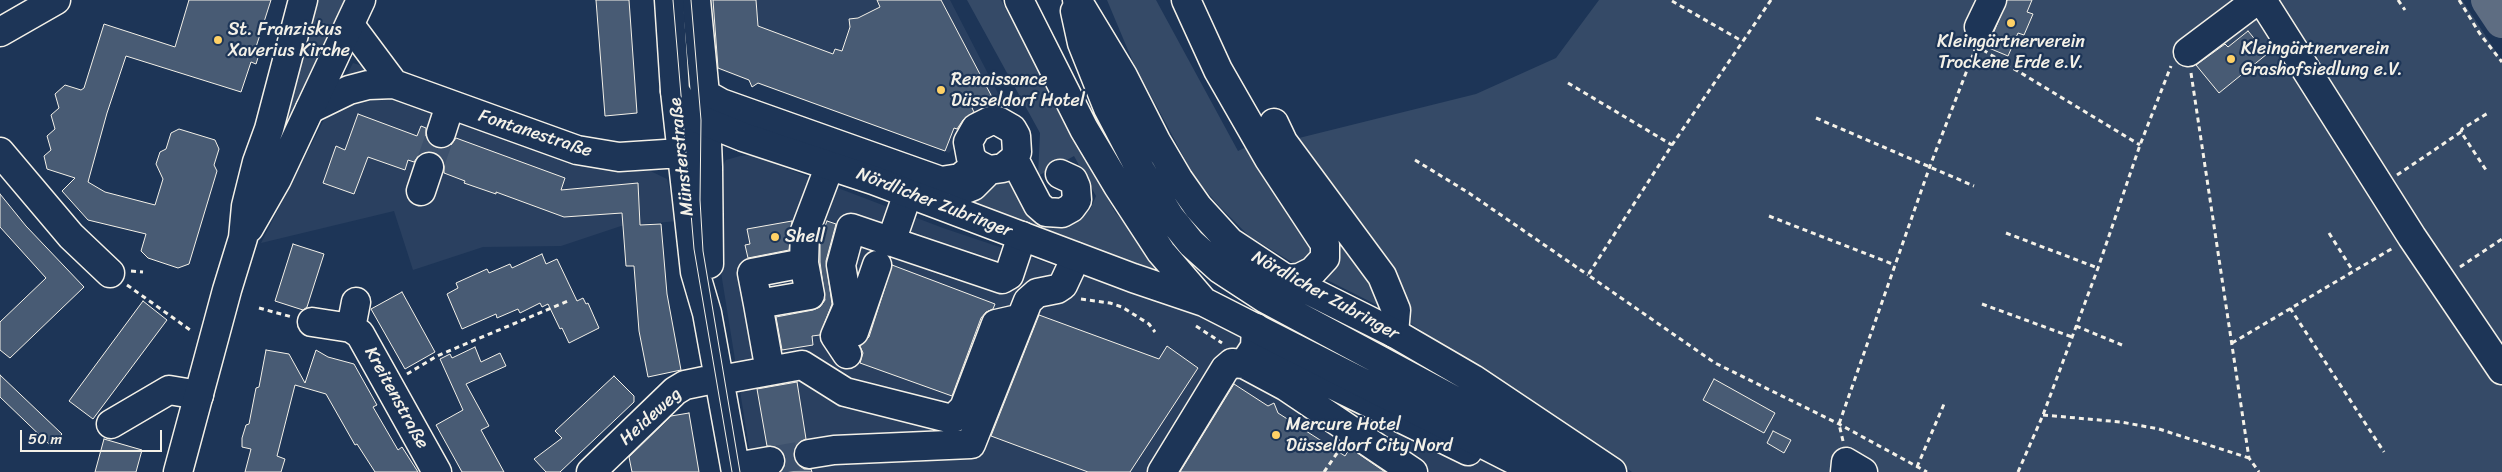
<!DOCTYPE html>
<meta charset="utf-8">
<style>
body{margin:0}
#map{position:relative;width:2502px;height:472px;overflow:hidden;background:#1d3557;font-family:Sriracha,sans-serif}
canvas{display:block}
.scale{position:absolute;left:20px;top:430px;width:142px;height:22px;box-sizing:border-box;border:2px solid #f4f1e8;border-top:0;padding-left:6px;font-size:15px;line-height:18px;white-space:nowrap;color:#f4f1e8;-webkit-text-stroke:4px #1d3557;paint-order:stroke}
</style>
<div id="map">
<canvas width="2502" height="472"></canvas>
<div class="scale">50 m</div>
</div>
<script>
const ctx = document.querySelector('canvas').getContext('2d');
ctx.lineJoin = 'round';
function fillPath(path, color) {
  ctx.fillStyle = color;
  ctx.fill(path, 'evenodd');
}
function shape(rows) {
  const path = new Path2D();
  for (const r of rows) {
    path.moveTo(r[0], r[1]);
    for (let i = 2; i < r.length; i += 2) path.lineTo(r[i], r[i + 1]);
  }
  return path;
}
function stroke(path, color, width, dash) {
  ctx.strokeStyle = color;
  ctx.lineWidth = width;
  ctx.lineCap = dash ? 'butt' : 'round';
  ctx.setLineDash(dash || []);
  ctx.stroke(path);
}
function label(font, color, halo, rows, align = 'center') {
  ctx.font = font + ' Sriracha,sans-serif';
  ctx.lineWidth = 4.5;
  ctx.setLineDash([]);
  ctx.textBaseline = 'middle';
  ctx.strokeStyle = halo;
  ctx.fillStyle = color;
  for (const [text, x, y, turn = 0] of rows) {
    ctx.save();
    ctx.translate(x, y);
    ctx.rotate((+turn || 0) * Math.PI / 180);
    ctx.textAlign = isNaN(turn) ? turn : align;
    if (halo) ctx.strokeText(text, 0, 0);
    ctx.fillText(text, 0, 0);
    ctx.restore();
  }
}
fillPath(shape([
 [711,0,950,0,1000,97,949,153,716,69],
 [353,63,518,112,528,140,636,164,667,179,678,221,621,226,561,246,483,247,413,270,394,211,261,243],
 [751,155,943,228,1178,307,1418,419,1508,472,753,472,720,266,717,177,726,160,740,156]
]), '#2a4060');
fillPath(shape([
 [314,0,344,0,312,68,285,132,276,129],
 [967,0,1001,0,1115,212,1169,278,962,206,994,180,1007,180,1029,214,1046,226,1062,228,1078,220,1090,210,1096,196,1074,156,1038,176,1040,133],
 [1107,0,1156,0,1238,151,1252,144,1318,255,1298,266,1249,236,1219,206,1195,178,1133,62],
 [1599,0,2462,0,2502,61,2502,472,1632,472,1410,323,1389,280,1295,139,1476,94,1556,58],
 [1312,198,1391,312,1317,275]
]), '#354a67');
stroke(shape([
 [2488,0,2502,21]
]), '#5e6d82', 34);
const building = shape([
 [189,0,271,0,256,47,261,48,256,64,251,62,241,92,126,56,107,113,88,182,105,192,155,205,163,179,156,164,160,152,166,149,171,133,179,129,215,140,219,149,214,165,217,171,189,264,178,268,148,258,141,251,146,234,88,220,62,191,75,178,47,169,44,156,51,150,47,136,55,129,51,115,59,108,55,94,65,85,81,90,84,88,104,24,175,47,189,0],
 [596,0,629,0,637,113,605,116,596,0],
 [713,0,756,0,758,26,833,54,835,49,842,51,850,27,849,19,858,18,880,7,877,0,941,0,992,97,972,108,974,112,963,120,957,129,954,128,945,151,758,83,752,87,749,80,718,68,713,0],
 [2007,0,2032,0,2027,12,2033,14,2024,35,2018,33,2008,56,1984,46,1993,34,2007,0],
 [2248,31,2267,54,2219,93,2196,65,2225,44,2228,47,2248,31],
 [358,114,417,136,421,126,426,128,426,136,429,143,437,148,445,148,451,145,456,138,565,178,561,190,638,183,640,225,661,224,667,294,681,370,648,377,639,331,634,266,626,266,622,213,564,217,496,192,496,194,464,183,465,181,444,173,444,163,440,156,433,152,425,152,419,155,414,162,408,160,405,170,368,157,354,194,323,183,336,146,345,150,358,114],
 [0,194,26,226,84,287,10,358,0,350,0,322,46,278,0,227,0,194],
 [792,221,789,250,748,258,745,245,750,244,747,229,792,221],
 [827,221,836,224,826,261,832,304,820,335,812,336,813,345,782,350,776,317,813,310,820,307,825,300,820,262,820,239,827,221],
 [293,244,324,254,307,307,303,310,275,301,293,244],
 [542,254,546,264,557,259,577,301,583,298,586,304,588,303,599,328,569,343,562,328,560,329,548,304,542,307,540,303,520,313,518,309,497,318,496,314,462,329,447,294,458,288,456,283,487,269,489,273,510,264,512,268,542,254],
 [892,265,995,304,993,309,986,312,981,318,952,396,860,363,863,353,860,346,869,337,892,265],
 [402,292,435,352,405,369,371,309,402,292],
 [143,301,167,320,93,419,69,401,143,301],
 [1039,315,1159,359,1167,346,1198,368,1130,472,1088,472,991,436,1039,315],
 [475,347,481,362,500,353,506,366,466,384,489,426,481,430,504,472,462,472,436,425,463,410,440,359,450,354,452,358,475,347],
 [266,350,289,354,305,383,316,350,328,357,354,364,377,405,373,407,398,450,402,447,418,472,375,472,357,444,355,445,326,394,295,385,277,456,285,459,281,472,245,472,251,449,242,447,242,438,246,425,249,424,256,388,259,387,266,350],
 [0,375,62,434,51,446,0,397,0,375],
 [614,376,634,396,634,402,560,472,546,472,534,459,562,438,555,431,614,376],
 [1714,379,1775,413,1764,433,1703,400,1714,379],
 [797,382,806,439,800,442,795,448,794,457,797,464,804,469,811,469,812,472,781,472,785,466,785,458,782,451,776,447,767,446,757,389,797,382],
 [1234,384,1268,406,1274,403,1278,413,1345,456,1350,448,1385,472,1180,472,1234,384],
 [689,413,699,472,632,472,629,457,671,416,689,413],
 [1773,431,1791,440,1784,453,1767,443,1773,431],
 [104,439,142,450,136,472,95,472,104,439]
]);
fillPath(building, '#485b74');
stroke(building, '#f4f1e8', 1);
stroke(shape([
 [429,167,441,133],
 [770,461,809,454]
]), '#3d516d', 28, [28, 14]);
const minor = shape([
 [696,0,705,94,708,167,709,264],
 [1186,0,1218,70,1269,159,1325,244,1325,258,1313,271,1299,278,1286,279],
 [2262,0,2412,237,2502,370],
 [350,25,394,84],
 [1979,27,1992,0],
 [0,32,56,0],
 [2188,52,2257,0],
 [675,91,695,272,707,313,736,472],
 [705,94,721,103,941,181,960,178,977,164],
 [310,109,349,90,368,85,394,84,577,150,619,157,681,153],
 [1274,123,1283,142,1382,276,1396,310,1394,333],
 [441,133,450,105],
 [0,152,71,236,110,273],
 [1014,159,1038,205,1046,212,1062,213,1071,208,1077,200,1076,187,1073,180,1060,174],
 [963,190,973,186,989,170,1003,168,1014,159,1017,152,1016,136,1012,129,998,121,990,121,976,128,968,142,971,158,977,164,989,170],
 [421,191,429,167],
 [891,242,908,193],
 [758,304,752,273,804,263],
 [312,322,351,328,360,334,437,472],
 [351,328,356,302],
 [1256,328,1255,347,1468,451],
 [854,332,877,265],
 [1255,347,1244,364,1285,386,1413,472],
 [847,354,835,336,848,306,841,265,851,228,1002,279,1009,275,1022,236],
 [768,360,758,304,810,295,804,263,805,231,830,165],
 [720,380,802,365,845,392,948,418,955,417,964,408,996,324,1018,319,1022,316],
 [111,424,169,390,199,395],
 [809,454,834,450,971,444,1028,301,1037,293,1057,289,1063,285,1076,257],
 [735,467,770,461],
 [591,472,675,391,685,385,719,378],
 [1162,472,1225,369,1232,363,1244,364],
 [1845,472,1846,462,1863,472]
]);
const major = shape([
 [669,0,675,91,686,108,701,120,743,137,873,180,1133,278,1204,302,1538,472],
 [1019,0,1084,129,1118,186,1161,252,1203,301],
 [1077,0,1123,76,1156,141,1179,180,1198,207,1230,242,1286,279,1394,333,1473,379,1612,472],
 [1075,11,1082,43,1108,108,1141,171,1170,217,1191,243,1220,269,1266,299,1491,420,1577,472],
 [249,228,277,179,361,0],
 [178,472,227,290,243,238,246,206,257,162,269,129,303,0]
]);
stroke(minor, '#f4f1e8', 31);
stroke(major, '#f4f1e8', 31);
stroke(shape([
 [1771,0,1672,145,1588,275,1715,363,1839,424,1927,472],
 [2398,0,2405,10],
 [2459,0,2480,34,2502,62],
 [1672,1,1742,41],
 [1983,50,2140,145],
 [2191,73,2247,445,2249,458,2259,472],
 [1568,83,1672,145],
 [1816,118,1974,186],
 [2461,132,2462,129,2488,113],
 [1415,160,1469,193,1588,275],
 [2397,175,2461,132,2486,170],
 [1769,216,1895,265],
 [2006,233,2098,268],
 [2329,233,2353,271],
 [2460,267,2502,239],
 [131,271,143,272],
 [127,285,193,332],
 [1081,299,1110,303,1122,307,1149,324,1155,332],
 [1982,304,2072,337],
 [259,308,292,317],
 [2290,308,2384,452],
 [1196,326,1222,343],
 [2076,326,2122,345],
 [2232,343,2393,248],
 [407,374,437,356,568,301],
 [2043,415,2121,422,2159,429,2249,458],
 [1843,441,1839,424,1930,166,1976,47],
 [1917,467,1944,404],
 [1324,472,1340,449],
 [2018,472,2043,415,2098,268,2140,145,2171,66]
]), '#f4f1e8', 3, [5, 4]);
stroke(minor, '#1d3557', 28);
stroke(major, '#1d3557', 28);
stroke(shape([
 [673,0,694,249,732,472],
 [691,0,701,120,700,200,703,251,740,472]
]), '#f4f1e8', 1);
for (const [x, y, r, color] of [
 [2011,23,5,"#ffd166"],
 [218,40,5,"#ffd166"],
 [2231,59,5,"#ffd166"],
 [941,90,5,"#ffd166"],
 [775,237,5,"#ffd166"],
 [1276,435,5,"#ffd166"]
]) {
  const dot = new Path2D();
  dot.arc(x, y, r, 0, 2 * Math.PI);
  ctx.fillStyle = color;
  ctx.fill(dot);
  stroke(dot, '#1d3557', 2);
}
label('18px', '#f4f1e8', '#1d3557', [
 ["St. Franziskus",228,30],
 ["Xaverius Kirche",228,51],
 ["Kleingärtnerverein",2011,42,"center"],
 ["Trockene Erde e.V.",2011,63,"center"],
 ["Kleingärtnerverein",2241,49],
 ["Grashofsiedlung e.V.",2241,70],
 ["Renaissance",951,80],
 ["Düsseldorf Hotel",951,101],
 ["Shell",785,237],
 ["Mercure Hotel",1286,425],
 ["Düsseldorf City Nord",1286,446]
], 'left');
label('18px', '#f4f1e8', '#1d3557', [
 ["Fontanestraße",535,134,18],
 ["Münsterstraße",682,157,-96],
 ["Nördlicher Zubringer",934,203,21],
 ["Nördlicher Zubringer",1325,296,29],
 ["Kreitenstraße",396,398,61],
 ["Heideweg",651,417,-42]
]);
</script>
